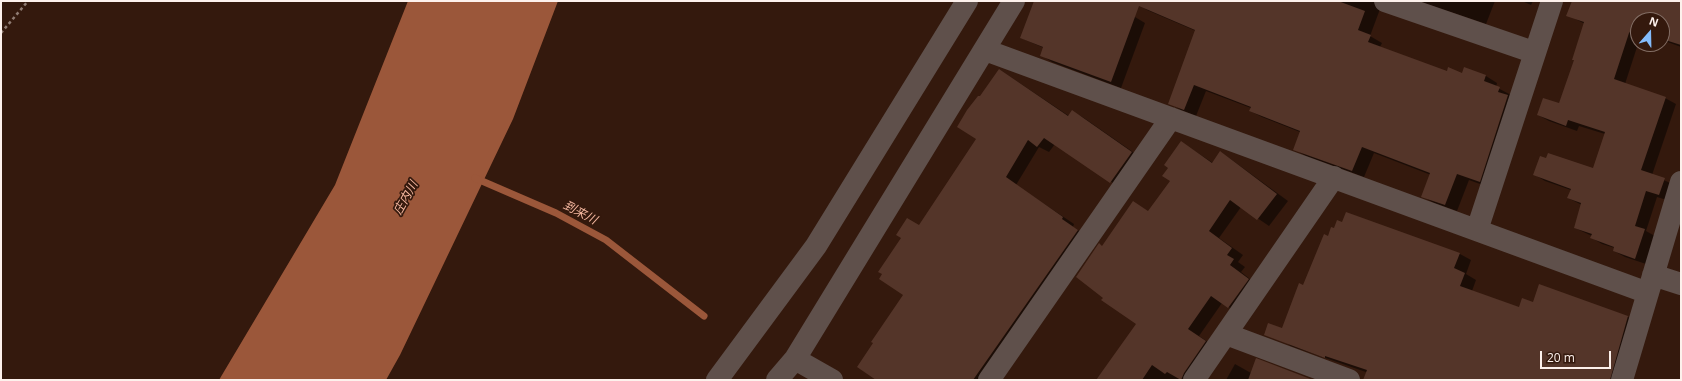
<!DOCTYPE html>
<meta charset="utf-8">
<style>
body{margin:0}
#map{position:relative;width:1682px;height:381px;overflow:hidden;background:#34190d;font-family:"Open Sans",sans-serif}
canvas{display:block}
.frame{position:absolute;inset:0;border:2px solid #fdf1ec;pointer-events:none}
.north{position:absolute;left:1630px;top:12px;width:40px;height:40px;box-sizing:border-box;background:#34190d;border:1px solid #846f66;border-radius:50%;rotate:20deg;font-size:11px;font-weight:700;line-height:16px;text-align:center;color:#fdf1ec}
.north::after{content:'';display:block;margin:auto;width:14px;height:18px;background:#84bcfb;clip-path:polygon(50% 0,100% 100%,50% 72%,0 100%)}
.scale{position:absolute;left:1540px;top:351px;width:71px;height:18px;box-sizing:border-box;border:2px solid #fdf1ec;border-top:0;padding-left:5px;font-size:12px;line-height:14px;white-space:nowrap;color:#fdf1ec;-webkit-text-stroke:3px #34190d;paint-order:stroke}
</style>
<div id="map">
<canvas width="1682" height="381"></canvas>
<div class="frame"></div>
<div class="north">N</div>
<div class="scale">20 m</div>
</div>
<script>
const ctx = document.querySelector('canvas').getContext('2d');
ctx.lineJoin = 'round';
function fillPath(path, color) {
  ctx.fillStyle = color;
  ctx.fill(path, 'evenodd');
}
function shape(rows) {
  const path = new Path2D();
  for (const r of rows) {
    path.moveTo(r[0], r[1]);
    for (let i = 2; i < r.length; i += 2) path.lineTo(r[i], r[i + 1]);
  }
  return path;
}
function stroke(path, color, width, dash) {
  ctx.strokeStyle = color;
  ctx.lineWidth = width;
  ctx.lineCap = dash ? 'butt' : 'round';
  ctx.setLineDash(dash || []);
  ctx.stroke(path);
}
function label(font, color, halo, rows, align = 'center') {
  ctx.font = font + ' "Open Sans","Noto Sans JP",sans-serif';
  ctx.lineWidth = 3.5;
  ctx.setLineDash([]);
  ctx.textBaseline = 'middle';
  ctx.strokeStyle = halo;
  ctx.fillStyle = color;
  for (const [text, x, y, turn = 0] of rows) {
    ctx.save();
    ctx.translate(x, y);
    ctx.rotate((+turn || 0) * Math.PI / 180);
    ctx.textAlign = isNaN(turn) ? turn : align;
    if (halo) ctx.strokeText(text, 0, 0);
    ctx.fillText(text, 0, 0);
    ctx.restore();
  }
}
fillPath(shape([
 [408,1,558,1,513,119,400,355,386,380,219,380,335,185]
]), '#9b573a');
fillPath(shape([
 [1035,1,1091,1,1135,17,1145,23,1121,88,1052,62,1041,55,1044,48,1021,38],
 [1137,1,1383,1,1370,36,1382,43,1380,47,1447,73,1463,74,1465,68,1486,76,1497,83,1496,87,1511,95,1491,188,1469,180,1457,211,1434,203,1422,196,1431,175,1374,153,1364,177,1306,156,1294,149,1300,132,1262,117,1250,111,1251,108,1206,91,1196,116,1181,110,1170,103,1196,31,1147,10,1136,3],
 [1418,1,1495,1,1486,24],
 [1522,1,1533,1,1531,5],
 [1573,1,1681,1,1681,47,1662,40,1662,20,1638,20,1638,44,1625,84,1665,98,1676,104,1652,175,1675,185,1670,201,1657,197,1646,231,1655,236,1646,264,1625,257,1614,251,1615,248,1602,244,1592,238,1592,236,1575,228,1582,205,1568,198,1571,190,1545,181,1535,175,1594,170,1605,134,1579,126,1577,131,1549,121,1538,115,1559,104,1575,60,1585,24,1568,15],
 [1000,70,1069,116,1072,111,1084,118,1143,159,1122,189,1055,144,1049,152,1039,147,1016,185,1074,224,1073,227,1089,237,990,380,878,380,904,295,902,238,920,226,978,139,980,98],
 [1181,142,1213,163,1221,152,1288,201,1269,226,1241,207,1219,238,1243,255,1238,262,1245,267,1241,272,1259,286,1240,314,1222,303,1199,336,1217,348,1195,380,1096,380,1138,324,1104,297,1103,247,1133,202,1149,212,1171,181,1169,167],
 [1329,237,1460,254,1471,260,1466,274,1476,280,1472,291,1520,308,1533,303,1628,317,1639,323,1622,380,1386,379,1291,346,1280,339],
 [1235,364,1251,373,1291,380,1226,380]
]), '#0007');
stroke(shape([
 [475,178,556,213,606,240,704,316]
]), '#9b573a', 7);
fillPath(shape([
 [1034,1,1338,1,1365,11,1358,30,1371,35,1368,42,1447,71,1448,67,1462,73,1464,67,1486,75,1484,81,1500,87,1498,92,1508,95,1480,182,1457,174,1445,205,1421,197,1430,173,1362,147,1352,171,1293,150,1300,131,1249,111,1251,107,1194,85,1184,110,1168,104,1195,30,1139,6,1111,82,1040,56,1043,47,1020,38],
 [1572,1,1681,1,1681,45,1662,39,1662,20,1638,20,1638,31,1632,29,1629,33,1614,79,1666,97,1641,170,1665,178,1659,195,1646,191,1635,226,1645,229,1635,259,1613,251,1614,247,1590,238,1592,234,1574,228,1581,203,1567,198,1571,189,1533,175,1540,156,1546,158,1548,153,1593,168,1605,132,1568,120,1566,126,1537,115,1543,98,1559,103,1574,60,1572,60,1584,22,1566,16],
 [999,69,1068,116,1072,110,1132,152,1110,183,1044,138,1037,147,1028,140,1006,177,1063,217,1062,219,1078,230,973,380,876,380,857,367,873,343,871,342,903,295,879,279,882,274,878,272,901,238,896,235,907,218,919,225,976,139,957,127,967,110,978,96,980,96],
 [1181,141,1212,163,1220,151,1277,194,1257,220,1230,200,1209,231,1232,248,1227,255,1234,259,1230,265,1249,279,1228,308,1211,296,1188,329,1206,341,1184,373,1181,380,1167,372,1165,374,1152,365,1142,380,1096,380,1136,324,1101,300,1103,298,1076,277,1099,243,1102,246,1133,201,1148,211,1170,181,1162,176,1168,168,1164,165],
 [1346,212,1460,253,1454,268,1465,273,1460,286,1519,307,1522,298,1533,302,1539,284,1628,316,1610,380,1363,380,1367,370,1325,356,1325,358,1264,335,1268,323,1282,328,1299,283,1303,285,1324,234,1328,236,1331,227,1334,228,1337,220,1342,222],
 [1256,358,1313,380,1248,380]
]), '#543529');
stroke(shape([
 [1,33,28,1]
]), '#907c73', 2.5, [3, 3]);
stroke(shape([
 [1385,1,1533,52],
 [985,50,1648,293],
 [1477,230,1552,1],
 [1653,275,1681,284],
 [1226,334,1349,380],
 [717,380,816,246,967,1],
 [777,380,795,359],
 [832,380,795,359,1014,1],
 [989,380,1171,118],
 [1194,380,1334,177],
 [1622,380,1681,182]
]), '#5f504b', 22);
label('italic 12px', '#f4b79f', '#34190d', [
 ["庄内川",406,198,-61],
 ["到来川",580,213,28]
]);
</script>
